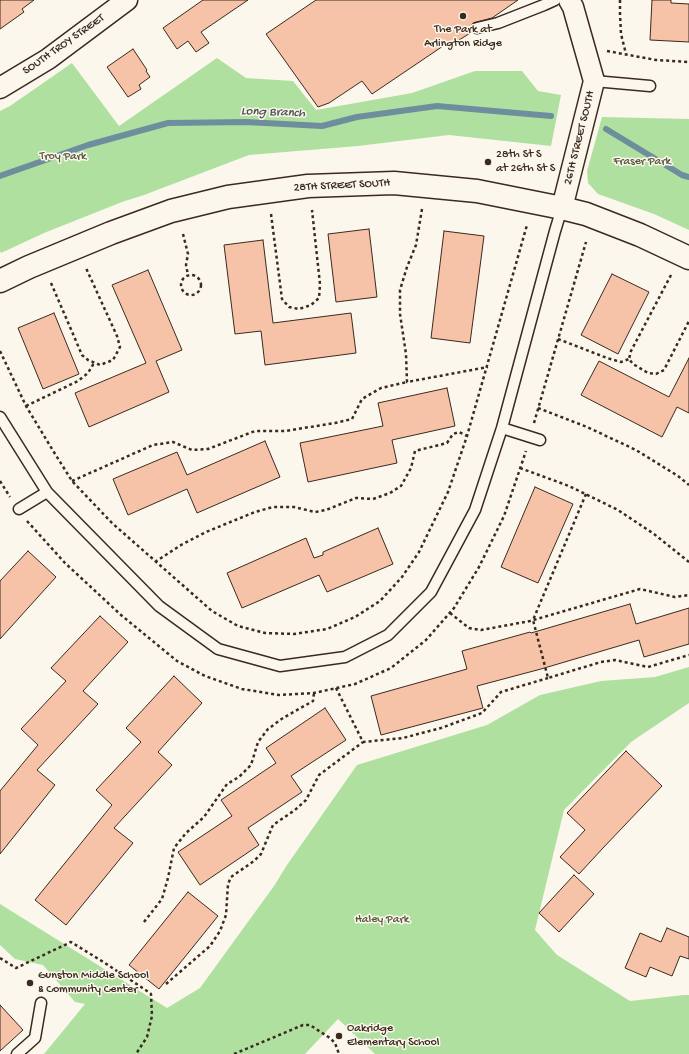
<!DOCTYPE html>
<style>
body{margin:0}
canvas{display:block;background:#fbf7ec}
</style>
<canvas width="689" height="1054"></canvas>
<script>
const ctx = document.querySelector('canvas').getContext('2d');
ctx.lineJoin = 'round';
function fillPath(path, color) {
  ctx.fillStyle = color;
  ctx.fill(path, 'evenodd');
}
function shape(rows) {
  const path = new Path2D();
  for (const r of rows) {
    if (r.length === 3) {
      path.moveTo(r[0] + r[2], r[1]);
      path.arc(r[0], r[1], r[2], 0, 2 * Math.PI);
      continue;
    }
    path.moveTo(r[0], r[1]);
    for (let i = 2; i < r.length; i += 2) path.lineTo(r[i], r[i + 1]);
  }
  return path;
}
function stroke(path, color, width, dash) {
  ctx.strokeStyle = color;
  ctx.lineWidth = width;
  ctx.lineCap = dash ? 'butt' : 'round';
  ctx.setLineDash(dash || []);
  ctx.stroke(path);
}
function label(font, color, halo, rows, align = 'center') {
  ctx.font = font + ' "Gochi Hand",sans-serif';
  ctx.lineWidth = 3;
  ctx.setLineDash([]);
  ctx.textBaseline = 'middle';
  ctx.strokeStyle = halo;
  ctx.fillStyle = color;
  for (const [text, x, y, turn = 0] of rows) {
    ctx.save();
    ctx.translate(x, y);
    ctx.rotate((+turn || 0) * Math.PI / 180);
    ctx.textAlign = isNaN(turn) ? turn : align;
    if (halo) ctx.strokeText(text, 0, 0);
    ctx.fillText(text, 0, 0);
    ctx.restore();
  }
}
fillPath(shape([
 [217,58,246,78,293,81,316,110,412,93,475,71,522,71,538,91,561,95,551,146,449,135,358,146,249,155,144,195,122,202,44,233,1,253,0,251,0,111,10,106,72,63,119,126],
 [602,117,689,119,689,230,654,214,598,194,588,183,587,171],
 [689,667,689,703,631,742,564,810,535,930,557,955,630,1001,684,995,689,995,689,1054,375,1054,338,1019,305,1054,44,1054,85,1004,75,1002,43,965,15,959,0,945,0,904,167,1008,200,988,274,886,287,865,357,765,487,725,540,695,601,681,655,677]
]), '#b0e0a0');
stroke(shape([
 [606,129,682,175,689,177],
 [0,176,88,145,168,123,246,122,322,126,357,117,437,106,551,116]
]), '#6f8e9d', 6);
const building = shape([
 [0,0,34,0,22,9,24,12,0,29,0,0],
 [203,0,248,0,201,32,209,43,196,52,188,41,177,49,163,28,203,0],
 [316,0,518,0,492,18,473,23,471,27,472,32,451,45,449,42,372,94,362,81,329,103,318,107,266,34,316,0],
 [652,0,671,0,671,3,689,4,689,42,650,40,652,0],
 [133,49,147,70,146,71,150,77,139,85,141,89,128,97,107,67,133,49],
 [369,229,377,297,336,302,328,234,369,229],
 [444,231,484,236,470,343,431,338,444,231],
 [263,240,273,323,351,313,356,353,265,365,261,331,235,334,224,245,263,240],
 [148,270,182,350,156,361,169,392,89,427,75,393,146,363,112,285,148,270],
 [612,274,649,292,618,354,581,335,612,274],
 [54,313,79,374,43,389,18,328,54,313],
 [689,358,689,413,677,407,662,437,581,395,599,361,669,397,689,358],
 [447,388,455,426,392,440,397,463,308,482,300,443,383,426,378,403,447,388],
 [265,441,280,477,197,513,187,489,128,515,113,479,177,452,187,475,265,441],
 [535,487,573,504,538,583,501,567,535,487],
 [378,528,393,564,327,592,319,575,242,608,227,573,306,538,314,558,323,555,323,552,378,528],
 [28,551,56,577,0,639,0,581,28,551],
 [630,604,636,624,689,608,689,644,644,657,639,640,541,669,477,686,483,708,381,735,371,696,467,669,462,651,530,632,531,633,630,604],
 [100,616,128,642,83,691,98,704,37,770,55,785,0,854,0,791,38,745,21,729,66,681,51,668,100,616],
 [174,676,202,703,158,752,172,765,114,828,133,843,66,925,35,900,112,805,96,790,141,742,126,728,174,676],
 [325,708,346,740,291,776,302,792,248,828,259,845,200,885,178,852,232,816,221,800,276,763,266,748,325,708],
 [626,751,662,786,603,848,579,874,560,857,585,830,567,813,626,751],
 [574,875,594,894,559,932,539,913,574,875],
 [188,892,218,916,159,989,129,965,188,892],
 [667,928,689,937,689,959,680,956,672,976,650,967,646,977,625,968,640,933,661,942,667,928],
 [0,1005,23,1030,0,1051,0,1005]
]);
fillPath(building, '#f6c2a8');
stroke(building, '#3b2a1e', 1);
const lane = shape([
 [477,28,498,23,544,5,555,0],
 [594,81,650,86],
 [0,417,47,492,159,606,218,649,280,666,345,657,388,635,431,592,475,510,502,428,555,231,562,208],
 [502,428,540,440],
 [19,509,47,492],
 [17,1054,35,1038,41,1003]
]);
const street = shape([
 [0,88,48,59,127,0],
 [562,208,594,81,573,7,569,0]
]);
const secondary = shape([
 [0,281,29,267,111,233,171,211,228,197,308,186,394,183,477,191,562,208,586,214,640,235,689,258]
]);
stroke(lane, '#3b2a1e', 13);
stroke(street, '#3b2a1e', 23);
stroke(secondary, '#3b2a1e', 25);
stroke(shape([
 [620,0,620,14,621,34,626,54],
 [607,51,656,60,689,62],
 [422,209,416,245,407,267,400,290,400,314,406,354,407,382,488,367],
 [271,214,282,299,289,307,299,309,311,305,319,298,320,284,312,210],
 [183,234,188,254,186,265,188,275],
 [191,285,10],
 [671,275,631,351,629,359,633,364,648,373,656,374,664,370,689,321],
 [51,283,82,355,88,360,100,365,113,360,120,347,117,336,86,268],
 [558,339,607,358,621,362,629,359],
 [0,351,26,406,52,449,72,481,112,523,212,611,238,626,265,633,294,634,327,629,355,617,380,601,402,577,419,552,448,492,467,436,527,225],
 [26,406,78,381,88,373,94,363],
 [538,408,587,427,636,450,678,476,689,485],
 [534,423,586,242],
 [520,468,569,486,618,510,654,534,689,562],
 [0,481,10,497],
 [72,481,153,445,173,442,192,450,208,449,255,431,285,431,335,423,352,419,362,399,381,388,407,382],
 [586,494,533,620,548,678,601,662,615,660,648,667,689,655],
 [27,521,65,563,121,615,177,661,205,676,242,689,279,695,314,693,355,684,391,668,426,640,454,608,479,567,504,516,526,451],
 [155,562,181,545,206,532,255,512,273,507,294,507,315,512,326,510,356,498,373,499,390,493,401,486,411,468,415,451,447,443,453,434,459,432,467,436],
 [450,613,469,628,481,630,530,621,640,589,675,597,689,595],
 [336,688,363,742,403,738,441,728,482,713,501,692,548,678],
 [144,922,162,899,168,878,174,848,186,833,204,817,227,784,239,777,251,765,258,742,268,729,283,718,313,701,314,693],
 [0,958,16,968,71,942,105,963,147,991,151,994,152,1016,147,1037,136,1054],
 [166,984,210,946,220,931,226,915,228,884,231,877,254,861,261,854,273,825,295,810,306,800,319,775,363,742],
 [234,1054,303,1025,310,1025,330,1038,335,1043,339,1054]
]), '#3b2a1e', 2.5, [3, 3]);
stroke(lane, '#fbf7ec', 10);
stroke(street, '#fbf7ec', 20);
stroke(secondary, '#fbf7ec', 22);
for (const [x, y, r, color] of [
 [463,16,4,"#3b2a1e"],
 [488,162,4,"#3b2a1e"],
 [30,983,4,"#3b2a1e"],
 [339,1036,4,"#3b2a1e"]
]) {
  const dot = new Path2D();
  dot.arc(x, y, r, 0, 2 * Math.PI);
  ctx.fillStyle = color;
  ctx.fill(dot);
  stroke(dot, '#fbf7ec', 1.5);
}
label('12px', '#3b2a1e', '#fbf7ec', [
 ["The Park at",463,30,"center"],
 ["Arlington Ridge",463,44,"center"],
 ["28th St S",496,155],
 ["at 26th St S",496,169],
 ["Gunston Middle School",38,976],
 ["& Community Center",38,990],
 ["Oakridge",347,1029],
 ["Elementary School",347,1043]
], 'left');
label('12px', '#3b2a1e', '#fbf7ec', [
 ["SOUTH TROY STREET",64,45,-35],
 ["26TH STREET SOUTH",580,138,-76],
 ["28TH STREET SOUTH",342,186,-3]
]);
label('12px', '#58583e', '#fbf7ec', [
 ["Troy Park",63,157],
 ["Fraser Park",642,162],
 ["Haley Park",382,920]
]);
label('italic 13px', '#505453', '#fbf7ec', [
 ["Long Branch",273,113,2]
]);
</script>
